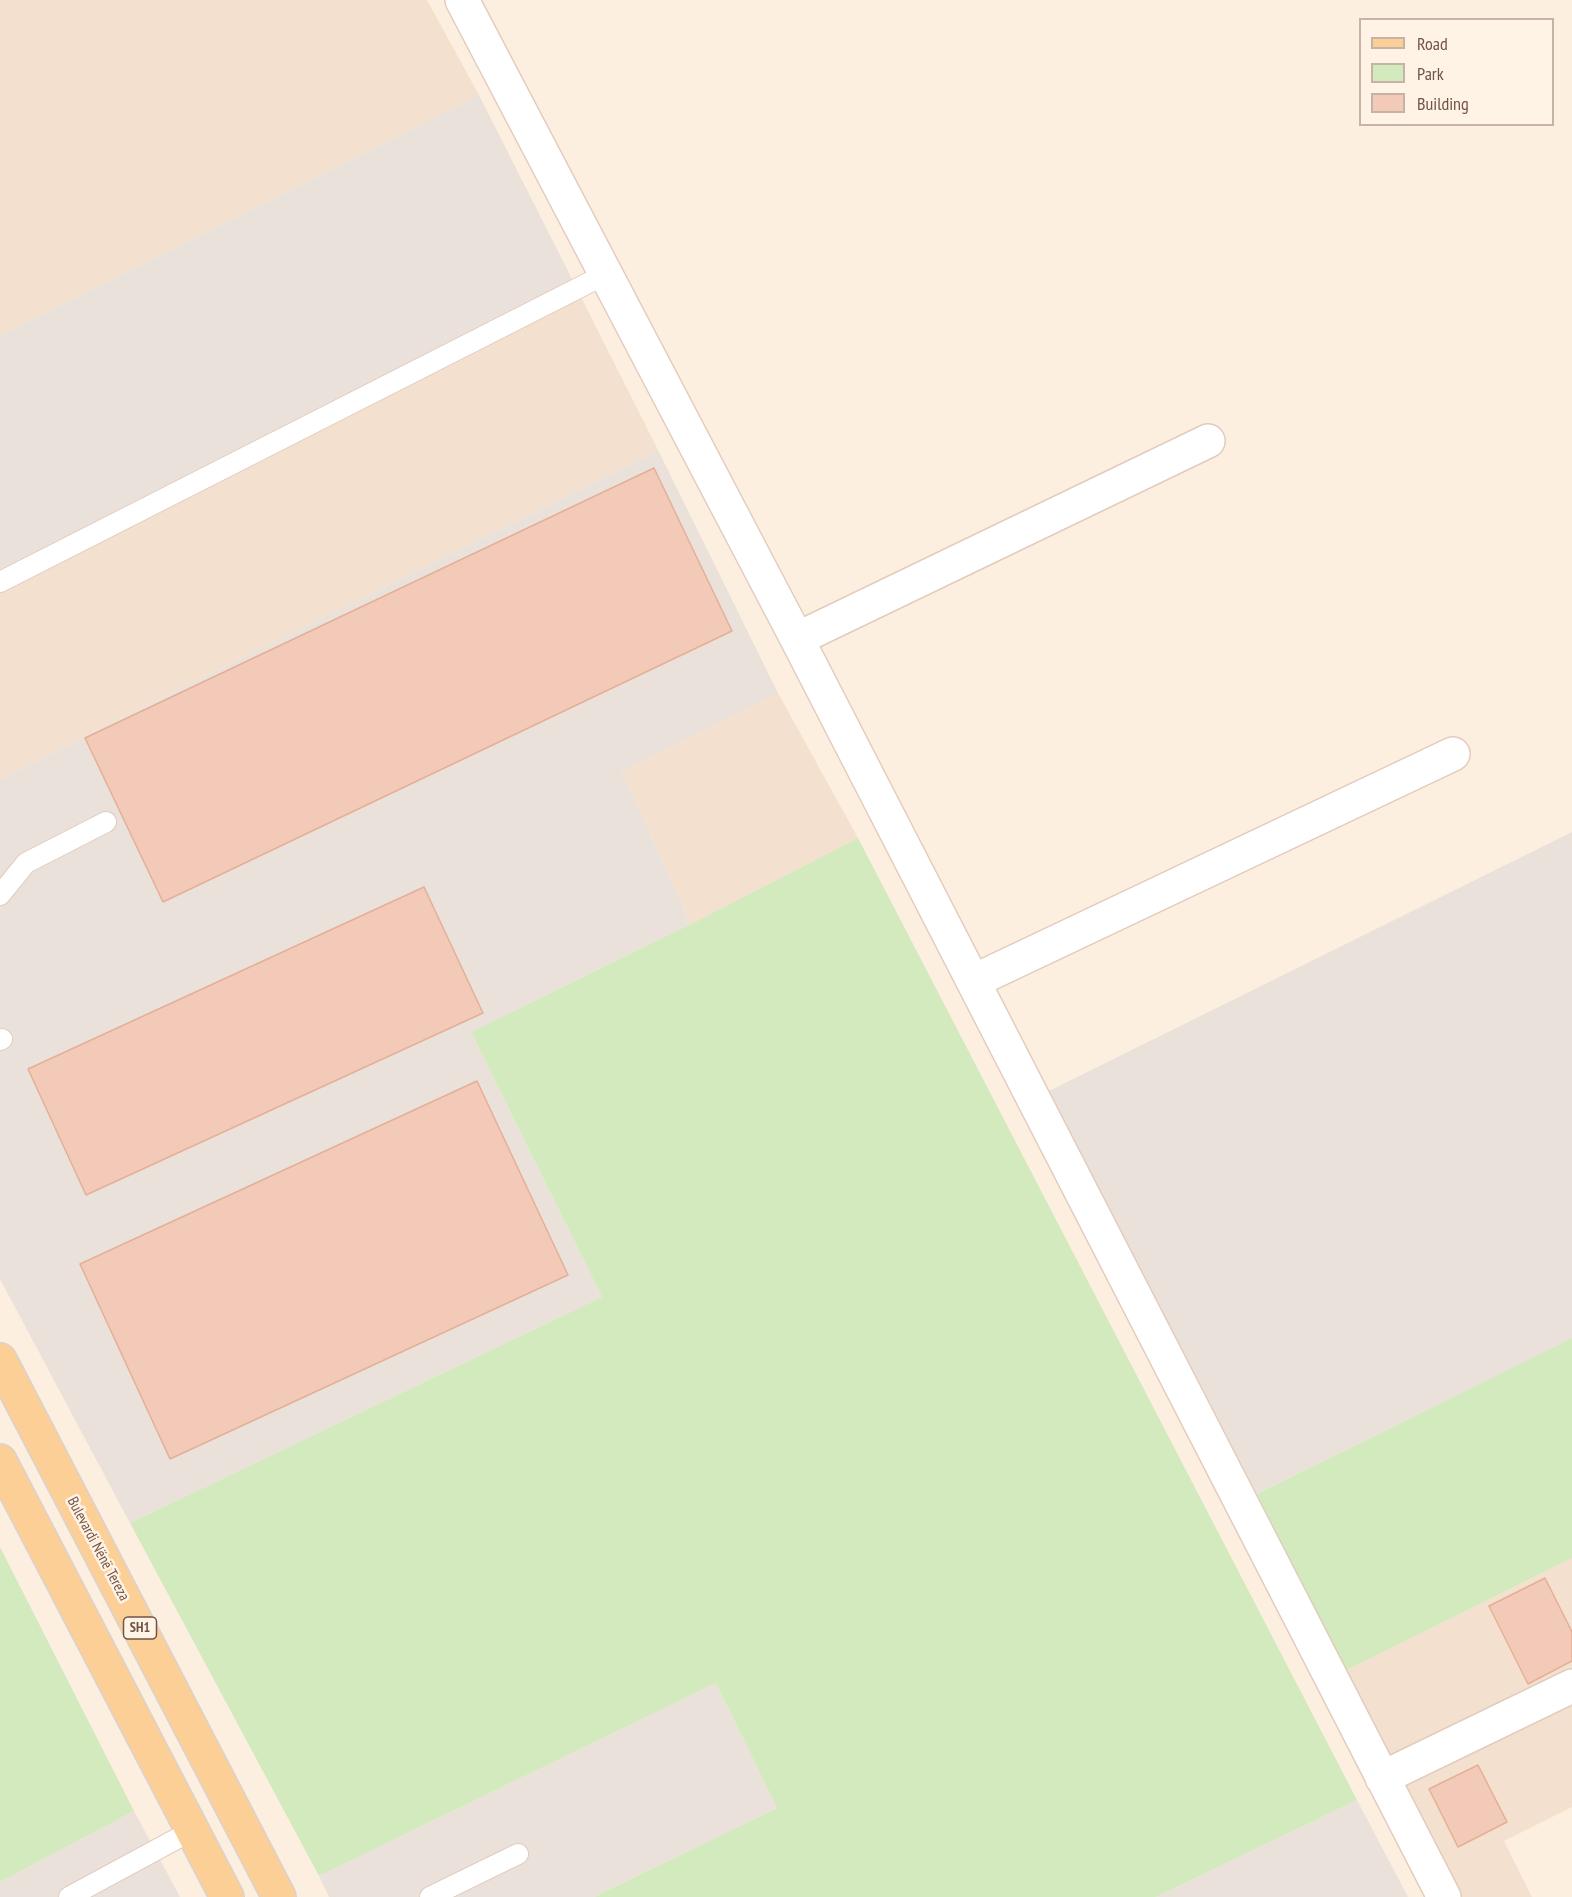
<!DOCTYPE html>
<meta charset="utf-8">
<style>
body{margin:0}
#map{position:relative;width:1572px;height:1897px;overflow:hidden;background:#fcefdf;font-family:"PT Sans Narrow",sans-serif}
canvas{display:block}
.legend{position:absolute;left:1359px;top:18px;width:195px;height:108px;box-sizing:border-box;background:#fff3e5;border:2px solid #c7b3a6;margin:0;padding:8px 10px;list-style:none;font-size:18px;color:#725347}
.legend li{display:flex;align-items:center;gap:12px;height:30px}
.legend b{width:30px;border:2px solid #c7b3a6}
</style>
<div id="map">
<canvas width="1572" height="1897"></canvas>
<ul class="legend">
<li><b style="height:8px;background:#fccf96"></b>Road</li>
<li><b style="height:16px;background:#d3e9be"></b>Park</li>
<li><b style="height:16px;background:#f2cab7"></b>Building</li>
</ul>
</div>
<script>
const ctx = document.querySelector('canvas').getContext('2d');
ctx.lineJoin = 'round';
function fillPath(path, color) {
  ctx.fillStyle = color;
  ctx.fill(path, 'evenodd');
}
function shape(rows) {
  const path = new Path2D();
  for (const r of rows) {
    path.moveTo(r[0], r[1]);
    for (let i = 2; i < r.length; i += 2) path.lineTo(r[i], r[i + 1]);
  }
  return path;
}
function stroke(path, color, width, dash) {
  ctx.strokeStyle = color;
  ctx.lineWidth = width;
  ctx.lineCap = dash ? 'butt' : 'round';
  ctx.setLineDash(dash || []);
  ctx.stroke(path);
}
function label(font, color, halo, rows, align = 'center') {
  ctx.font = font + ' "PT Sans Narrow",sans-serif';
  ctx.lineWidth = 5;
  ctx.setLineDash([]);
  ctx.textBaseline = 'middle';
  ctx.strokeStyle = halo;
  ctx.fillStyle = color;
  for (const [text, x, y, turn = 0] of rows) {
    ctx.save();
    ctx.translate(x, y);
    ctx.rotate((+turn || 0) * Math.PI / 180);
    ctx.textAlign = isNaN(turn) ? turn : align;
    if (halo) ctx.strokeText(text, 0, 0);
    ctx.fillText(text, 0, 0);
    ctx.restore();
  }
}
fillPath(shape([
 [0,0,427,0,479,95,0,335],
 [574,283,658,450,0,779,0,571],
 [778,693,858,838,691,924,622,771],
 [1572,1558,1572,1807,1504,1841,1532,1897,1459,1897,1345,1671]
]), '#f4e0ce');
fillPath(shape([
 [479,95,574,283,0,571,0,335],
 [658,450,778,693,622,771,691,924,471,1032,602,1297,130,1523,0,1279,0,779],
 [1572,832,1572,1338,1257,1494,1049,1091],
 [716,1683,777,1808,594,1897,329,1897,319,1876],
 [1357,1800,1408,1897,1156,1897],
 [134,1811,180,1897,0,1897,0,1882]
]), '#eae1db');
fillPath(shape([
 [858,838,1357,1800,1156,1897,594,1897,777,1808,716,1683,319,1876,130,1523,602,1297,471,1032,691,924],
 [1572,1338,1572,1558,1345,1671,1257,1494],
 [0,1547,134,1811,0,1882]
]), '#d3e9be');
const building = shape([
 [654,468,732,631,163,902,85,738,654,468],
 [424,887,483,1013,86,1195,28,1069,424,887],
 [477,1081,568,1275,170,1459,80,1264,477,1081],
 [1545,1578,1572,1632,1572,1661,1528,1684,1489,1606,1545,1578],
 [1478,1765,1507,1822,1458,1847,1429,1789,1478,1765]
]);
fillPath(building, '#f2cab7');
stroke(building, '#e4af97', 1.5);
const service = shape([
 [0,582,606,274],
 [0,895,26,863,106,822],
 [0,1040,2,1039],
 [69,1897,193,1830],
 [430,1897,518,1854]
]);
const minor = shape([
 [462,0,797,639,1444,1897],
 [797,639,1208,441],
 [974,981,1453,754],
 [1382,1778,1572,1686]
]);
const primary = shape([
 [0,1360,279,1897],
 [0,1461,227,1897]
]);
stroke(service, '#e2ccbe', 22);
stroke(minor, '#e2ccbe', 36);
stroke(primary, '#dad2cf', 36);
stroke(service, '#fff', 20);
stroke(minor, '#fff', 33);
stroke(primary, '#fccf96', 33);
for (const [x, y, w] of [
 [140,1628,33]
]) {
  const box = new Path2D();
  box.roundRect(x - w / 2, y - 11, w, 22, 4.5);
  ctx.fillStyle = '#fff3e5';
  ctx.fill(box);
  stroke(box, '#725347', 1.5);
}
label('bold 14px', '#725347', null, [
 ["SH1",140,1628]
]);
label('15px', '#725347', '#fff3e5', [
 ["Bulevardi Nënë Tereza",98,1549,62]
]);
</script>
